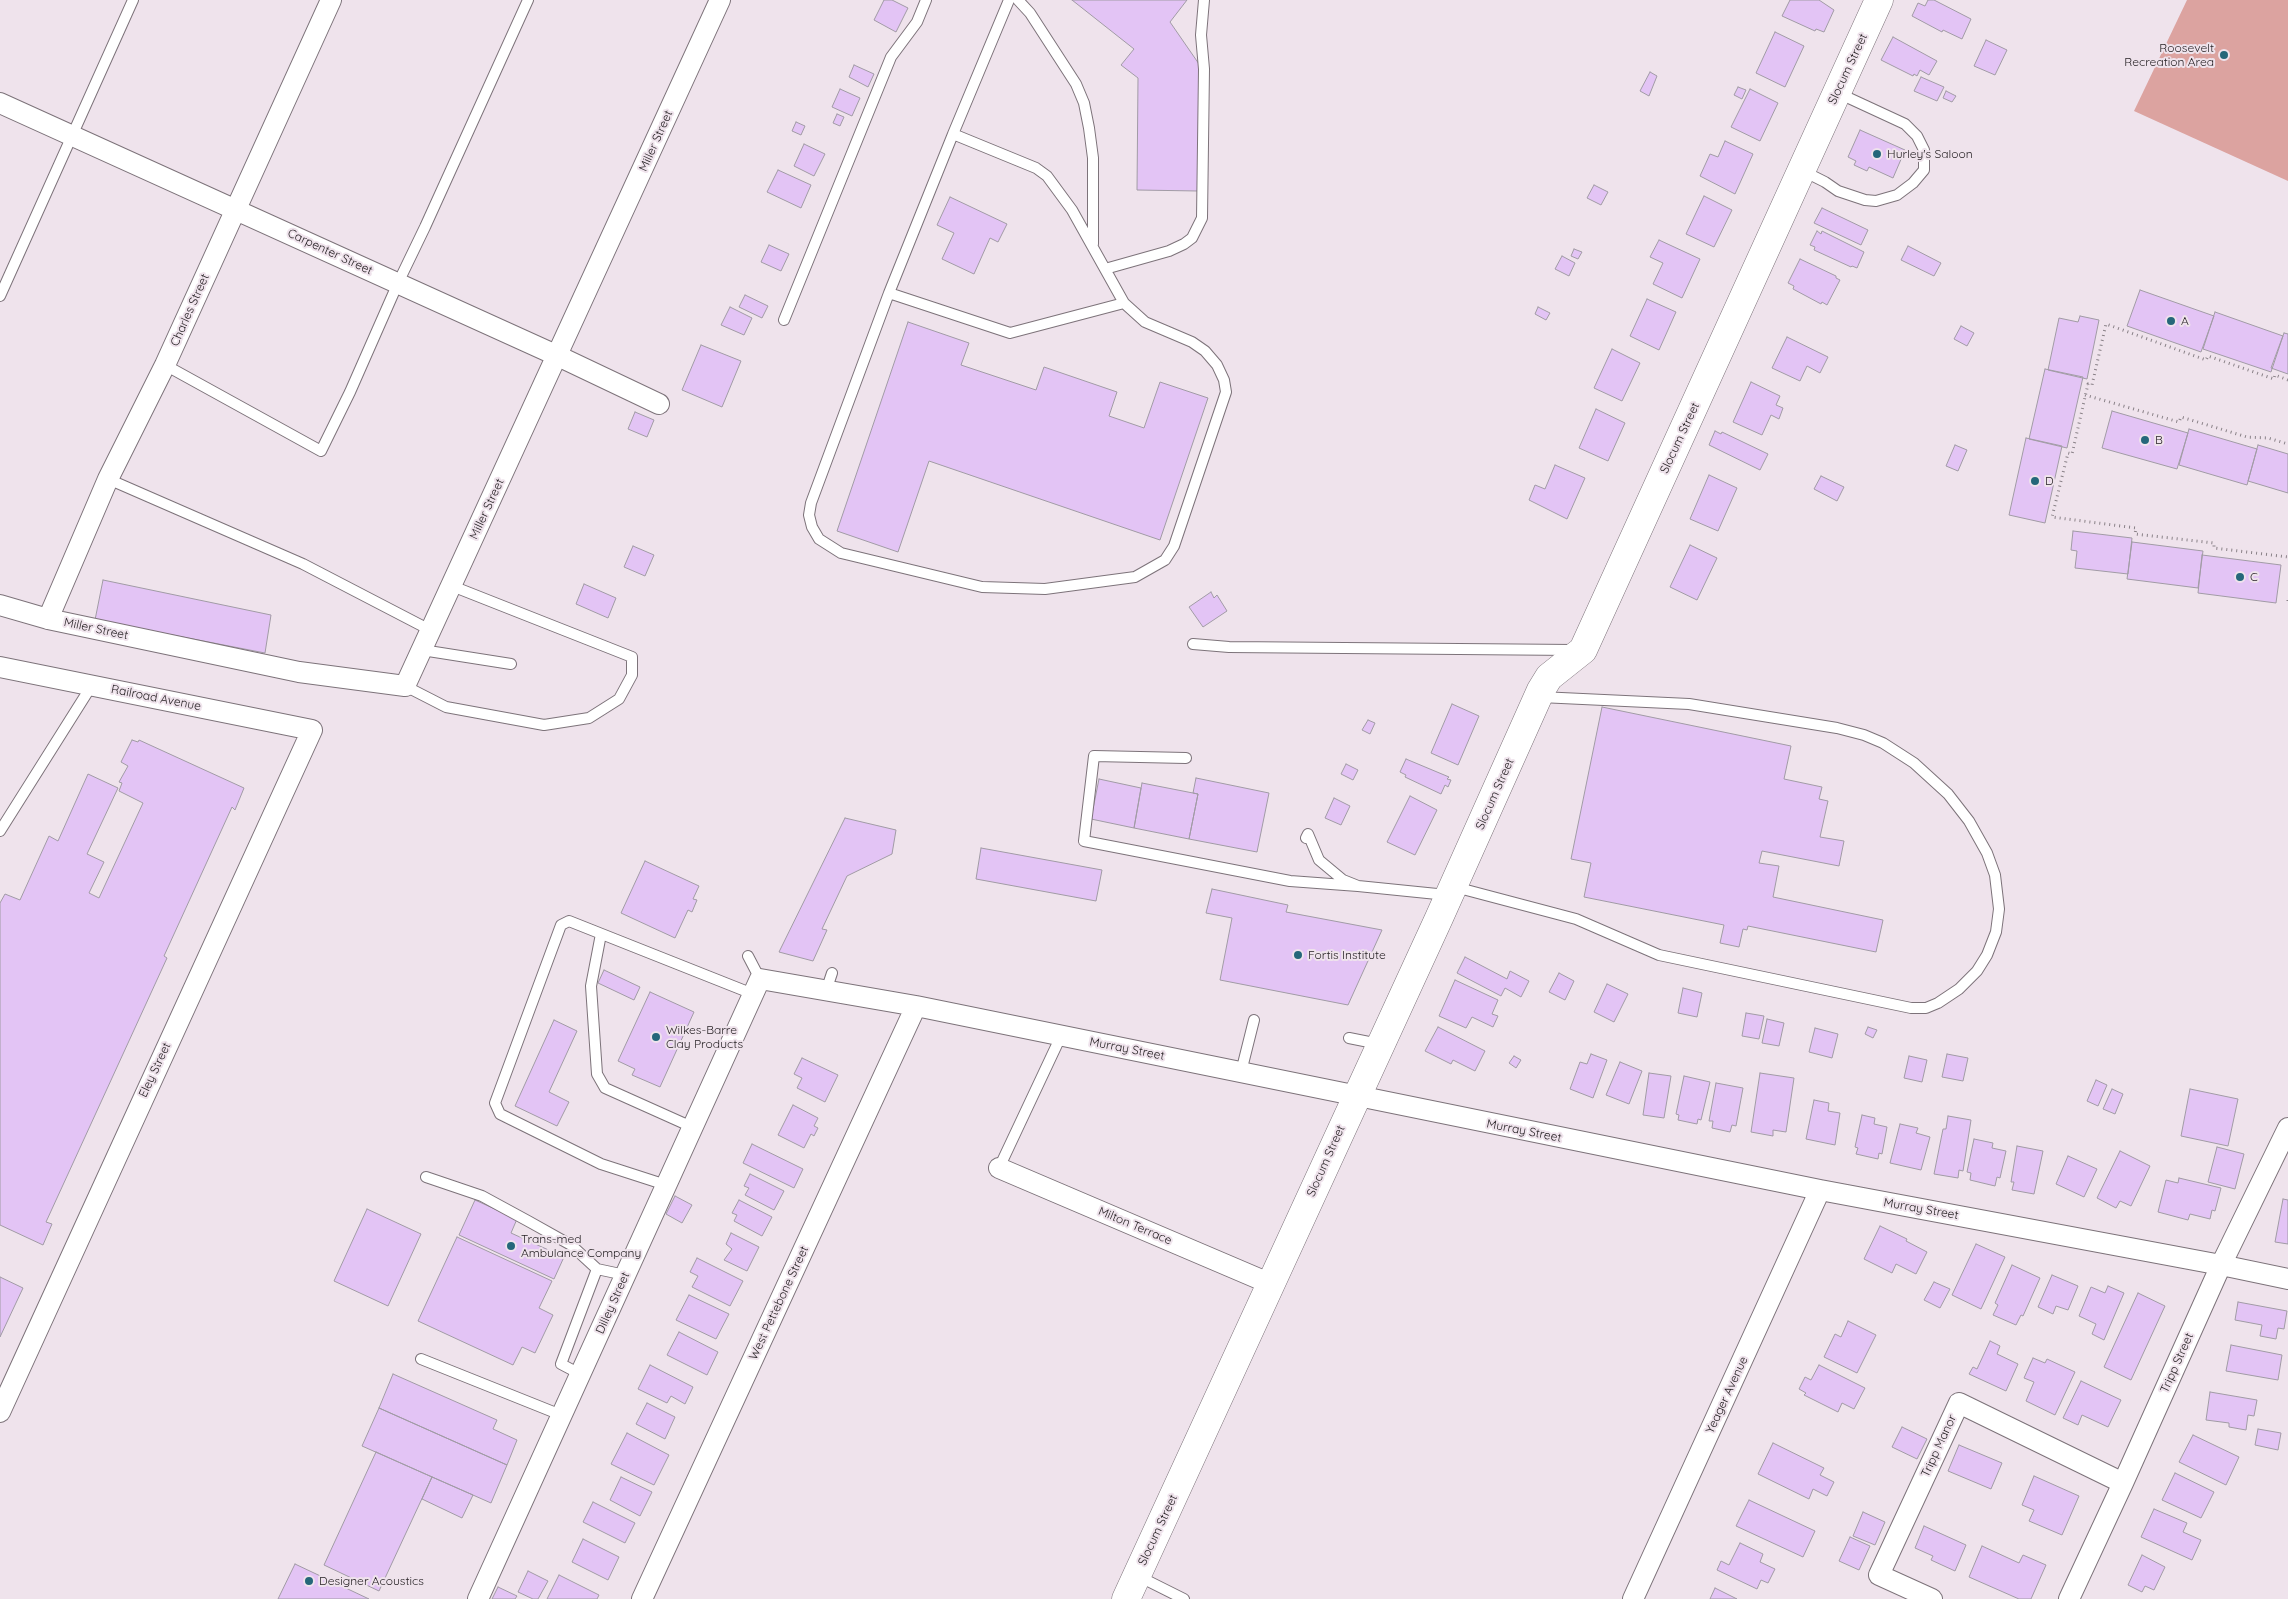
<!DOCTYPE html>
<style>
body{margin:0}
canvas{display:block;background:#efe3ec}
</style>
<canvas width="2288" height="1599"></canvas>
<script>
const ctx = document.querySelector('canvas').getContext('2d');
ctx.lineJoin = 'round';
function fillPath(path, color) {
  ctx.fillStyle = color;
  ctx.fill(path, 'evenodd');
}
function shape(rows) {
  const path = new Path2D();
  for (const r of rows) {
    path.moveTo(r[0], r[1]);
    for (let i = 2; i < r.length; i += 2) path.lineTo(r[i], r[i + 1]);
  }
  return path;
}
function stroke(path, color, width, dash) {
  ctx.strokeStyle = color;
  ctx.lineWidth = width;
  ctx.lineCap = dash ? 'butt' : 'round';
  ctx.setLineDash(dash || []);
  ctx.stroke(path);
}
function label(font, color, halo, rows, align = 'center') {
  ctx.font = font + ' Quicksand,sans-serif';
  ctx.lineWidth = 4;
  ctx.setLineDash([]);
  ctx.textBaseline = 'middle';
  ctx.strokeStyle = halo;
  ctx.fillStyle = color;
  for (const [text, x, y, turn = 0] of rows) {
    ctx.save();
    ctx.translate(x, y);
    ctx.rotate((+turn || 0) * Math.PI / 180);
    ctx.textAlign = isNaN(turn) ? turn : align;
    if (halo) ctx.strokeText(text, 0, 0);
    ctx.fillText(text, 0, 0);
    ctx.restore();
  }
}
fillPath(shape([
 [2187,0,2288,0,2288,181,2134,111]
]), '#dca3a0');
const building = shape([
 [884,0,892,0,908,8,896,32,874,20,884,0],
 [1072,0,1187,0,1170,22,1199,64,1198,191,1137,190,1138,78,1121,65,1134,49,1072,0],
 [1790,0,1819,0,1834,10,1824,32,1816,29,1815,31,1782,16,1790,0],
 [1928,0,1934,0,1971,19,1962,39,1943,30,1942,32,1912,16,1918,3,1925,6,1928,0],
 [1775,32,1804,46,1785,87,1756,73,1775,32],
 [1893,37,1937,61,1929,75,1920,70,1917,76,1914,74,1913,76,1881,60,1893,37],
 [1986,40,2007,50,1995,75,1974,66,1986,40],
 [854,65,874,74,868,87,849,77,854,65],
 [1650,72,1657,76,1649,96,1640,91,1650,72],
 [1921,77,1944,87,1937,101,1914,91,1921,77],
 [1738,87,1746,90,1742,99,1734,95,1738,87],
 [840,89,860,98,852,116,832,107,840,89],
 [1750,89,1778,103,1760,141,1731,127,1750,89],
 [1946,91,1956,96,1952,102,1943,98,1946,91],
 [837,114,844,117,840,126,833,123,837,114],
 [796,122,805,126,801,135,792,131,796,122],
 [1860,130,1905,150,1893,178,1869,167,1867,171,1854,165,1856,161,1848,157,1860,130],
 [1725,141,1753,154,1735,194,1700,176,1710,154,1718,157,1725,141],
 [804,144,825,154,814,176,794,166,804,144],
 [778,170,811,185,801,208,767,192,778,170],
 [1594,185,1608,192,1601,205,1587,198,1594,185],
 [1704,196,1732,210,1714,247,1686,234,1704,196],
 [950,197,1007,224,998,242,990,238,974,274,942,259,954,233,937,225,950,197],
 [1822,208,1868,230,1861,245,1814,223,1822,208],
 [1817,231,1821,234,1822,231,1864,252,1857,268,1852,266,1851,267,1814,250,1815,247,1810,245,1817,231],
 [1659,240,1700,259,1682,298,1653,284,1663,263,1650,257,1659,240],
 [769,245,789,254,781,271,761,262,769,245],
 [1908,246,1941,263,1934,276,1901,260,1908,246],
 [1574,249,1582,252,1578,259,1571,256,1574,249],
 [1562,256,1575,263,1569,276,1555,269,1562,256],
 [1800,259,1836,276,1836,278,1840,280,1827,305,1822,302,1821,304,1793,289,1794,286,1788,283,1800,259],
 [2140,290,2214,316,2201,352,2127,326,2140,290],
 [745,295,768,306,762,318,739,307,745,295],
 [1647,299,1676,312,1659,350,1630,336,1647,299],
 [730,307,752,318,744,335,721,325,730,307],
 [1538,307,1550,313,1546,320,1535,314,1538,307],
 [2215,312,2283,336,2271,372,2203,349,2215,312],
 [2080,316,2099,320,2087,379,2048,370,2059,318,2078,322,2080,316],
 [908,322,969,343,961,365,1036,390,1044,367,1117,392,1109,416,1144,428,1160,382,1208,398,1160,540,929,461,898,552,837,531,908,322],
 [1961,326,1974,333,1967,346,1954,339,1961,326],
 [2284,333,2288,334,2288,374,2271,368,2284,333],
 [1787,337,1828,357,1820,373,1807,366,1800,381,1772,368,1787,337],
 [701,345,741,361,722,407,682,390,701,345],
 [1612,349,1640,363,1622,401,1594,388,1612,349],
 [2045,369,2083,377,2067,448,2029,439,2045,369],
 [1751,382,1780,396,1776,405,1783,408,1779,419,1771,415,1762,435,1733,422,1751,382],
 [1596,409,1625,423,1608,461,1579,448,1596,409],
 [2112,411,2188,433,2177,469,2102,448,2112,411],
 [635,412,654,420,647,437,628,429,635,412],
 [2189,429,2257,449,2247,485,2179,465,2189,429],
 [1715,431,1721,434,1722,432,1768,454,1760,470,1709,445,1715,431],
 [2026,438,2062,446,2045,523,2009,515,2026,438],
 [1955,445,1967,450,1958,471,1946,466,1955,445],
 [2258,445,2288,454,2288,493,2248,481,2258,445],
 [1555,465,1585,478,1567,519,1529,500,1535,485,1545,489,1555,465],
 [1709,475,1737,488,1718,531,1690,519,1709,475],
 [1821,476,1844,487,1837,501,1814,489,1821,476],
 [2073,531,2132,538,2128,574,2075,568,2077,551,2071,550,2073,531],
 [2132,542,2203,551,2198,588,2127,579,2132,542],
 [1690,545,1717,558,1697,600,1670,587,1690,545],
 [633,546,654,555,645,576,624,567,633,546],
 [2202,555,2281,565,2276,603,2198,593,2202,555],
 [103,580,271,615,265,653,95,620,103,580],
 [584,584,616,598,608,618,576,604,584,584],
 [1211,592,1214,598,1217,595,1227,611,1203,627,1189,607,1211,592],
 [1452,704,1479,716,1458,765,1431,753,1452,704],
 [1602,707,1791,746,1784,779,1822,787,1819,799,1828,801,1820,837,1844,841,1839,866,1762,851,1759,863,1779,866,1773,897,1883,920,1876,952,1748,926,1747,930,1743,929,1739,947,1720,943,1724,925,1584,897,1591,863,1571,859,1602,707],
 [1368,720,1375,723,1370,734,1362,730,1368,720],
 [132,740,138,742,139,740,244,788,235,810,232,807,164,956,167,958,46,1222,52,1224,43,1245,0,1225,0,903,5,894,20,900,49,836,58,841,88,774,118,788,87,854,104,862,89,893,99,898,143,803,119,791,122,783,119,782,128,766,121,762,132,740],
 [1406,759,1449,777,1447,779,1451,780,1448,787,1445,785,1441,794,1405,777,1406,775,1400,772,1406,759],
 [1346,764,1358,770,1353,780,1341,774,1346,764],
 [1196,778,1269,793,1257,852,1189,839,1198,794,1193,793,1196,778],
 [1099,779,1141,788,1134,828,1091,819,1099,779],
 [1142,783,1198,794,1189,839,1134,828,1142,783],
 [1410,796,1437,810,1415,855,1387,842,1410,796],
 [1334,798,1350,806,1341,825,1325,818,1334,798],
 [845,818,896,830,892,854,847,876,822,929,827,930,813,961,779,952,845,818],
 [981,848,1102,870,1096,901,976,879,981,848],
 [645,861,699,886,693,899,697,900,692,912,688,910,675,938,621,913,645,861],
 [1212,889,1288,905,1286,912,1382,930,1348,1005,1220,980,1232,918,1206,913,1212,889],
 [1465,957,1507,979,1510,971,1529,981,1521,997,1505,988,1501,996,1457,973,1465,957],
 [604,970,640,987,634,1000,598,983,604,970],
 [1559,973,1574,981,1565,1000,1549,992,1559,973],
 [1455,980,1498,1000,1492,1014,1498,1016,1493,1027,1472,1017,1466,1028,1439,1016,1455,980],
 [1607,984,1628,994,1614,1022,1594,1012,1607,984],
 [1683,988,1702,993,1697,1017,1678,1013,1683,988],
 [650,992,694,1012,660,1087,632,1075,635,1069,618,1061,650,992],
 [1746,1013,1764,1016,1759,1039,1742,1036,1746,1013],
 [1767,1019,1784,1023,1779,1046,1762,1043,1767,1019],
 [554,1020,577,1031,549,1092,569,1102,557,1126,515,1106,554,1020],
 [1438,1027,1485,1051,1475,1071,1453,1060,1451,1064,1425,1051,1438,1027],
 [1868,1027,1877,1030,1873,1038,1865,1034,1868,1027],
 [1815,1028,1838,1034,1832,1058,1809,1052,1815,1028],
 [1591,1054,1607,1060,1593,1098,1570,1089,1580,1062,1587,1064,1591,1054],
 [1947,1054,1968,1058,1963,1081,1942,1077,1947,1054],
 [1514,1056,1521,1060,1516,1068,1509,1063,1514,1056],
 [1909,1056,1927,1060,1922,1082,1904,1078,1909,1056],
 [802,1058,838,1075,825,1102,797,1088,802,1078,794,1074,802,1058],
 [1620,1062,1642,1071,1629,1104,1606,1095,1620,1062],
 [1649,1073,1671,1076,1664,1118,1643,1115,1649,1073],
 [1760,1073,1794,1078,1786,1132,1773,1130,1773,1136,1751,1132,1760,1073],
 [1684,1076,1710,1082,1701,1120,1698,1119,1697,1124,1678,1120,1679,1115,1676,1114,1684,1076],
 [2096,1080,2107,1085,2098,1106,2087,1101,2096,1080],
 [1716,1083,1743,1088,1736,1126,1732,1125,1730,1132,1712,1128,1713,1121,1709,1121,1716,1083],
 [2112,1089,2123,1094,2115,1114,2103,1109,2112,1089],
 [2190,1089,2238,1099,2228,1146,2181,1136,2190,1089],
 [1814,1100,1829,1103,1828,1111,1840,1113,1835,1145,1806,1139,1814,1100],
 [793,1105,818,1118,814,1126,818,1128,814,1136,811,1134,804,1148,778,1135,793,1105],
 [1862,1115,1875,1118,1874,1124,1887,1127,1882,1154,1879,1153,1878,1159,1856,1154,1858,1148,1855,1147,1862,1115],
 [1948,1116,1971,1120,1963,1171,1959,1170,1958,1178,1934,1174,1943,1129,1946,1129,1948,1116],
 [1900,1124,1918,1128,1916,1133,1930,1137,1921,1170,1890,1163,1900,1124],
 [1974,1139,1993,1143,1992,1148,2006,1151,2000,1178,1997,1177,1995,1186,1970,1180,1971,1173,1967,1172,1974,1139],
 [752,1144,803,1169,794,1188,743,1163,752,1144],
 [2017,1146,2043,1151,2034,1194,2012,1190,2014,1182,2011,1182,2017,1146],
 [2217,1147,2244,1154,2235,1189,2208,1182,2217,1147],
 [2120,1151,2150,1166,2131,1206,2120,1201,2116,1208,2097,1198,2120,1151],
 [2068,1156,2097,1169,2084,1197,2056,1184,2068,1156],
 [750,1174,784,1191,774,1210,745,1195,749,1188,744,1186,750,1174],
 [2179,1178,2221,1188,2215,1211,2212,1210,2210,1219,2190,1214,2188,1220,2158,1212,2166,1180,2178,1183,2179,1178],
 [675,1196,692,1205,682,1223,666,1214,675,1196],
 [2283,1199,2288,1200,2288,1244,2275,1242,2283,1199],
 [475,1200,517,1219,511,1233,564,1257,554,1279,459,1235,475,1200],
 [739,1200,772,1217,762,1236,734,1221,737,1215,732,1213,739,1200],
 [367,1209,421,1234,388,1306,334,1281,367,1209],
 [1880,1226,1907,1239,1906,1241,1927,1252,1916,1274,1896,1264,1892,1273,1864,1259,1880,1226],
 [731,1233,759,1247,747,1271,724,1260,732,1249,726,1244,731,1233],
 [457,1237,552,1281,539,1308,553,1315,535,1353,522,1347,513,1365,418,1321,457,1237],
 [1976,1244,2005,1257,1981,1309,1952,1295,1976,1244],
 [697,1258,743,1281,730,1306,692,1287,698,1276,690,1272,697,1258],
 [2012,1265,2040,1278,2023,1316,2021,1315,2016,1325,1993,1315,1998,1305,1995,1303,2012,1265],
 [2052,1275,2078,1286,2068,1310,2056,1306,2053,1314,2038,1307,2052,1275],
 [0,1277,23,1288,0,1337,0,1277],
 [1934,1282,1950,1289,1940,1308,1924,1300,1934,1282],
 [2108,1286,2124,1293,2104,1340,2092,1334,2096,1324,2079,1316,2091,1287,2105,1293,2108,1286],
 [2138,1293,2165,1306,2131,1380,2104,1367,2138,1293],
 [689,1295,729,1314,716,1339,676,1320,689,1295],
 [2238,1302,2287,1311,2284,1329,2278,1328,2276,1339,2260,1336,2262,1325,2235,1320,2238,1302],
 [1848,1321,1876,1335,1857,1373,1824,1357,1835,1334,1841,1337,1848,1321],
 [679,1332,718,1352,707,1375,667,1355,679,1332],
 [1990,1341,2000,1346,1997,1354,2018,1364,2006,1391,1969,1374,1973,1367,1977,1369,1990,1341],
 [2231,1345,2282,1355,2278,1380,2226,1371,2231,1345],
 [2033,1358,2045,1363,2047,1359,2075,1372,2055,1415,2026,1401,2034,1382,2024,1378,2033,1358],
 [650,1365,693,1387,685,1404,671,1396,667,1403,638,1389,650,1365],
 [1819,1365,1865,1388,1854,1409,1842,1403,1838,1412,1804,1395,1806,1393,1799,1389,1805,1377,1811,1380,1819,1365],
 [393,1374,497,1420,493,1429,517,1440,507,1465,379,1408,393,1374],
 [2081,1381,2121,1400,2108,1427,2082,1415,2078,1425,2063,1418,2081,1381],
 [2210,1392,2257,1400,2254,1416,2248,1415,2246,1430,2229,1427,2229,1423,2206,1420,2210,1392],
 [647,1403,675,1417,665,1439,636,1424,647,1403],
 [379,1408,507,1465,491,1503,362,1446,379,1408],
 [1902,1427,1927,1439,1917,1459,1892,1447,1902,1427],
 [2258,1429,2281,1433,2278,1450,2255,1445,2258,1429],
 [627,1433,669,1455,654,1485,611,1464,627,1433],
 [2193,1435,2239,1457,2226,1485,2179,1462,2193,1435],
 [1773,1443,1824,1468,1820,1475,1834,1482,1827,1496,1813,1489,1809,1499,1758,1474,1773,1443],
 [1959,1445,2002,1463,1991,1489,1948,1471,1959,1445],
 [376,1452,432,1477,379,1591,324,1565,376,1452],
 [2175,1473,2214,1492,2201,1518,2162,1500,2175,1473],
 [2034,1476,2079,1496,2062,1535,2029,1521,2034,1510,2022,1505,2034,1476],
 [432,1477,473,1495,462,1518,422,1499,432,1477],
 [621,1477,652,1492,640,1516,610,1500,621,1477],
 [1749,1500,1815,1531,1803,1557,1736,1526,1749,1500],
 [593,1502,635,1523,625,1543,583,1522,593,1502],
 [2154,1509,2187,1523,2183,1532,2201,1540,2192,1560,2141,1537,2154,1509],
 [1863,1512,1885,1522,1875,1545,1853,1536,1863,1512],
 [1924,1526,1966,1545,1955,1571,1931,1560,1933,1556,1915,1548,1924,1526],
 [1850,1537,1870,1546,1859,1570,1839,1561,1850,1537],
 [583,1539,619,1557,608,1580,572,1562,583,1539],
 [1740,1543,1763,1554,1760,1562,1775,1569,1768,1583,1761,1580,1757,1589,1717,1570,1721,1561,1729,1565,1740,1543],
 [1982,1546,2019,1563,2023,1555,2046,1565,2031,1599,2019,1599,1969,1577,1982,1546],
 [2142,1555,2165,1567,2154,1590,2145,1586,2142,1592,2128,1585,2142,1555],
 [295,1564,369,1599,278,1599,295,1564],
 [528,1571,548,1581,538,1599,533,1599,518,1592,528,1571],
 [559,1575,599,1595,597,1599,547,1599,559,1575],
 [498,1587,517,1596,515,1599,492,1599,498,1587],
 [1715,1588,1737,1599,1710,1599,1715,1588]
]);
fillPath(building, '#e3c4f5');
stroke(building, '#a19ba5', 1);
const lane = shape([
 [1018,0,1030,13,1076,84,1084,103,1089,128,1093,158,1093,244],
 [953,134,889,293,1010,333,1124,303,1072,210,1047,176,1036,168,953,134,1009,0],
 [1803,171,1825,182,1838,191,1865,200,1876,201,1897,195,1913,183,1924,170,1924,150,1917,136,1905,124,1838,93],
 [1105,269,1169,251,1184,244,1192,238,1202,218,1204,69,1201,35,1204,0],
 [889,293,811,503,809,515,812,527,819,539,841,553,982,587,1045,589,1135,577,1165,560,1174,546,1226,392,1224,380,1217,365,1205,351,1192,342,1145,322,1124,303],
 [0,296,133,0],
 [784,320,891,57,917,22,926,0],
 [165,365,321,451,350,392,398,283,425,227,528,0],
 [108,479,303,564,432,631],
 [1193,644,1229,647,1574,650],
 [422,650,511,664],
 [405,686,446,707,544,725,589,718,619,699,632,675,632,657,452,586],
 [1186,758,1094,756,1084,841,1290,881,1358,886],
 [0,831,92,685],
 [1306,838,1308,834,1319,860,1343,880,1358,886,1447,895],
 [1455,887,1576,919,1659,955,1911,1008,1926,1008,1938,1003,1959,989,1977,971,1987,955,1996,932,1999,909,1995,875,1987,853,1969,821,1948,794,1914,763,1883,743,1864,735,1837,728,1689,704,1540,697],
 [601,934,591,986,597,1074,605,1088,692,1127],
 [748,956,760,979],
 [826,991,832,973],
 [1349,1038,1379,1044],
 [1241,1072,1254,1020],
 [999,1168,1061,1036],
 [426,1177,482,1196,528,1221,571,1245,597,1269],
 [666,1185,601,1164,500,1114,495,1103,561,925,569,921,753,994],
 [421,1359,561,1415],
 [580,1374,561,1364,597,1269,625,1275],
 [1138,1576,1184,1599]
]);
const street = shape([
 [0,103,558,356,659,404],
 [0,605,48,619,299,672,405,686,720,0],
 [48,619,108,479,165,365,331,0],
 [0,667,312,730,0,1412],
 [999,1168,1271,1284],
 [478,1599,760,979,916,1006,1820,1190,2221,1265,2288,1279],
 [642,1599,916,1006],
 [1633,1599,1820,1190],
 [1932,1599,1879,1575,1959,1403,2123,1483],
 [2069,1599,2123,1483,2221,1265,2288,1128]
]);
const secondary = shape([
 [1126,1599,1439,918,1541,690,1549,677,1583,650,1879,0]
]);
stroke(lane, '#7d737a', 12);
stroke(street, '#7d737a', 22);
stroke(secondary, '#7d737a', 29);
stroke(shape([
 [2288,380,2275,375,2274,379,2208,356,2206,360,2106,324,2092,385,2088,384,2072,454,2068,453,2052,517,2136,528,2135,534,2214,543,2214,548,2288,557],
 [2085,395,2179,422,2181,417,2247,437,2268,438,2288,444],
 [2288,600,2288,601]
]), '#898187', 3, [1, 4]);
stroke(lane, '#fff', 10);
stroke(street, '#fff', 20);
stroke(secondary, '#fff', 28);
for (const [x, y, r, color] of [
 [2224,55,5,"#25677a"],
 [1877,154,5,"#25677a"],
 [2171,321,5,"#25677a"],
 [2145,440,5,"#25677a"],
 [2035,481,5,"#25677a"],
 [2240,577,5,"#25677a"],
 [1298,955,5,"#25677a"],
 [656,1037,5,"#25677a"],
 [511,1246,5,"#25677a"],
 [309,1581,5,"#25677a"]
]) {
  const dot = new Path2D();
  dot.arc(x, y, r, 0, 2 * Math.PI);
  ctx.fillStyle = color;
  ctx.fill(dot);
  stroke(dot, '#efe3ec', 2);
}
label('12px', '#282326', '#efe3ec', [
 ["Roosevelt",2214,48,"right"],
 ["Recreation Area",2214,62,"right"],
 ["Hurley's Saloon",1887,154],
 ["A",2181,321],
 ["B",2155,440],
 ["D",2045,481],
 ["C",2250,577],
 ["Fortis Institute",1308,955],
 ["Wilkes-Barre",666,1030],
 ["Clay Products",666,1044],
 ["Trans-med",521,1239],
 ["Ambulance Company",521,1253],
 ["Designer Acoustics",319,1581]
], 'left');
label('12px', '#282326', '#efe3ec', [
 ["Slocum Street",1848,69,-65],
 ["Miller Street",656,141,-66],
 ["Carpenter Street",330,252,25],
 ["Charles Street",190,310,-66],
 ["Slocum Street",1680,438,-65],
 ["Miller Street",487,509,-65],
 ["Miller Street",96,629,12],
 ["Railroad Avenue",156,698,11],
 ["Slocum Street",1495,794,-66],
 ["Murray Street",1127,1049,11],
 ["Eley Street",155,1070,-65],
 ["Murray Street",1524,1131,11],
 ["Slocum Street",1326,1161,-66],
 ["Murray Street",1921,1209,10],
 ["Milton Terrace",1135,1226,23],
 ["Dilley Street",613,1303,-66],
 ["West Pettebone Street",779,1303,-65],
 ["Tripp Street",2177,1363,-66],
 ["Yeager Avenue",1727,1395,-65],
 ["Tripp Manor",1939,1446,-65],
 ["Slocum Street",1158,1530,-65]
]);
</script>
